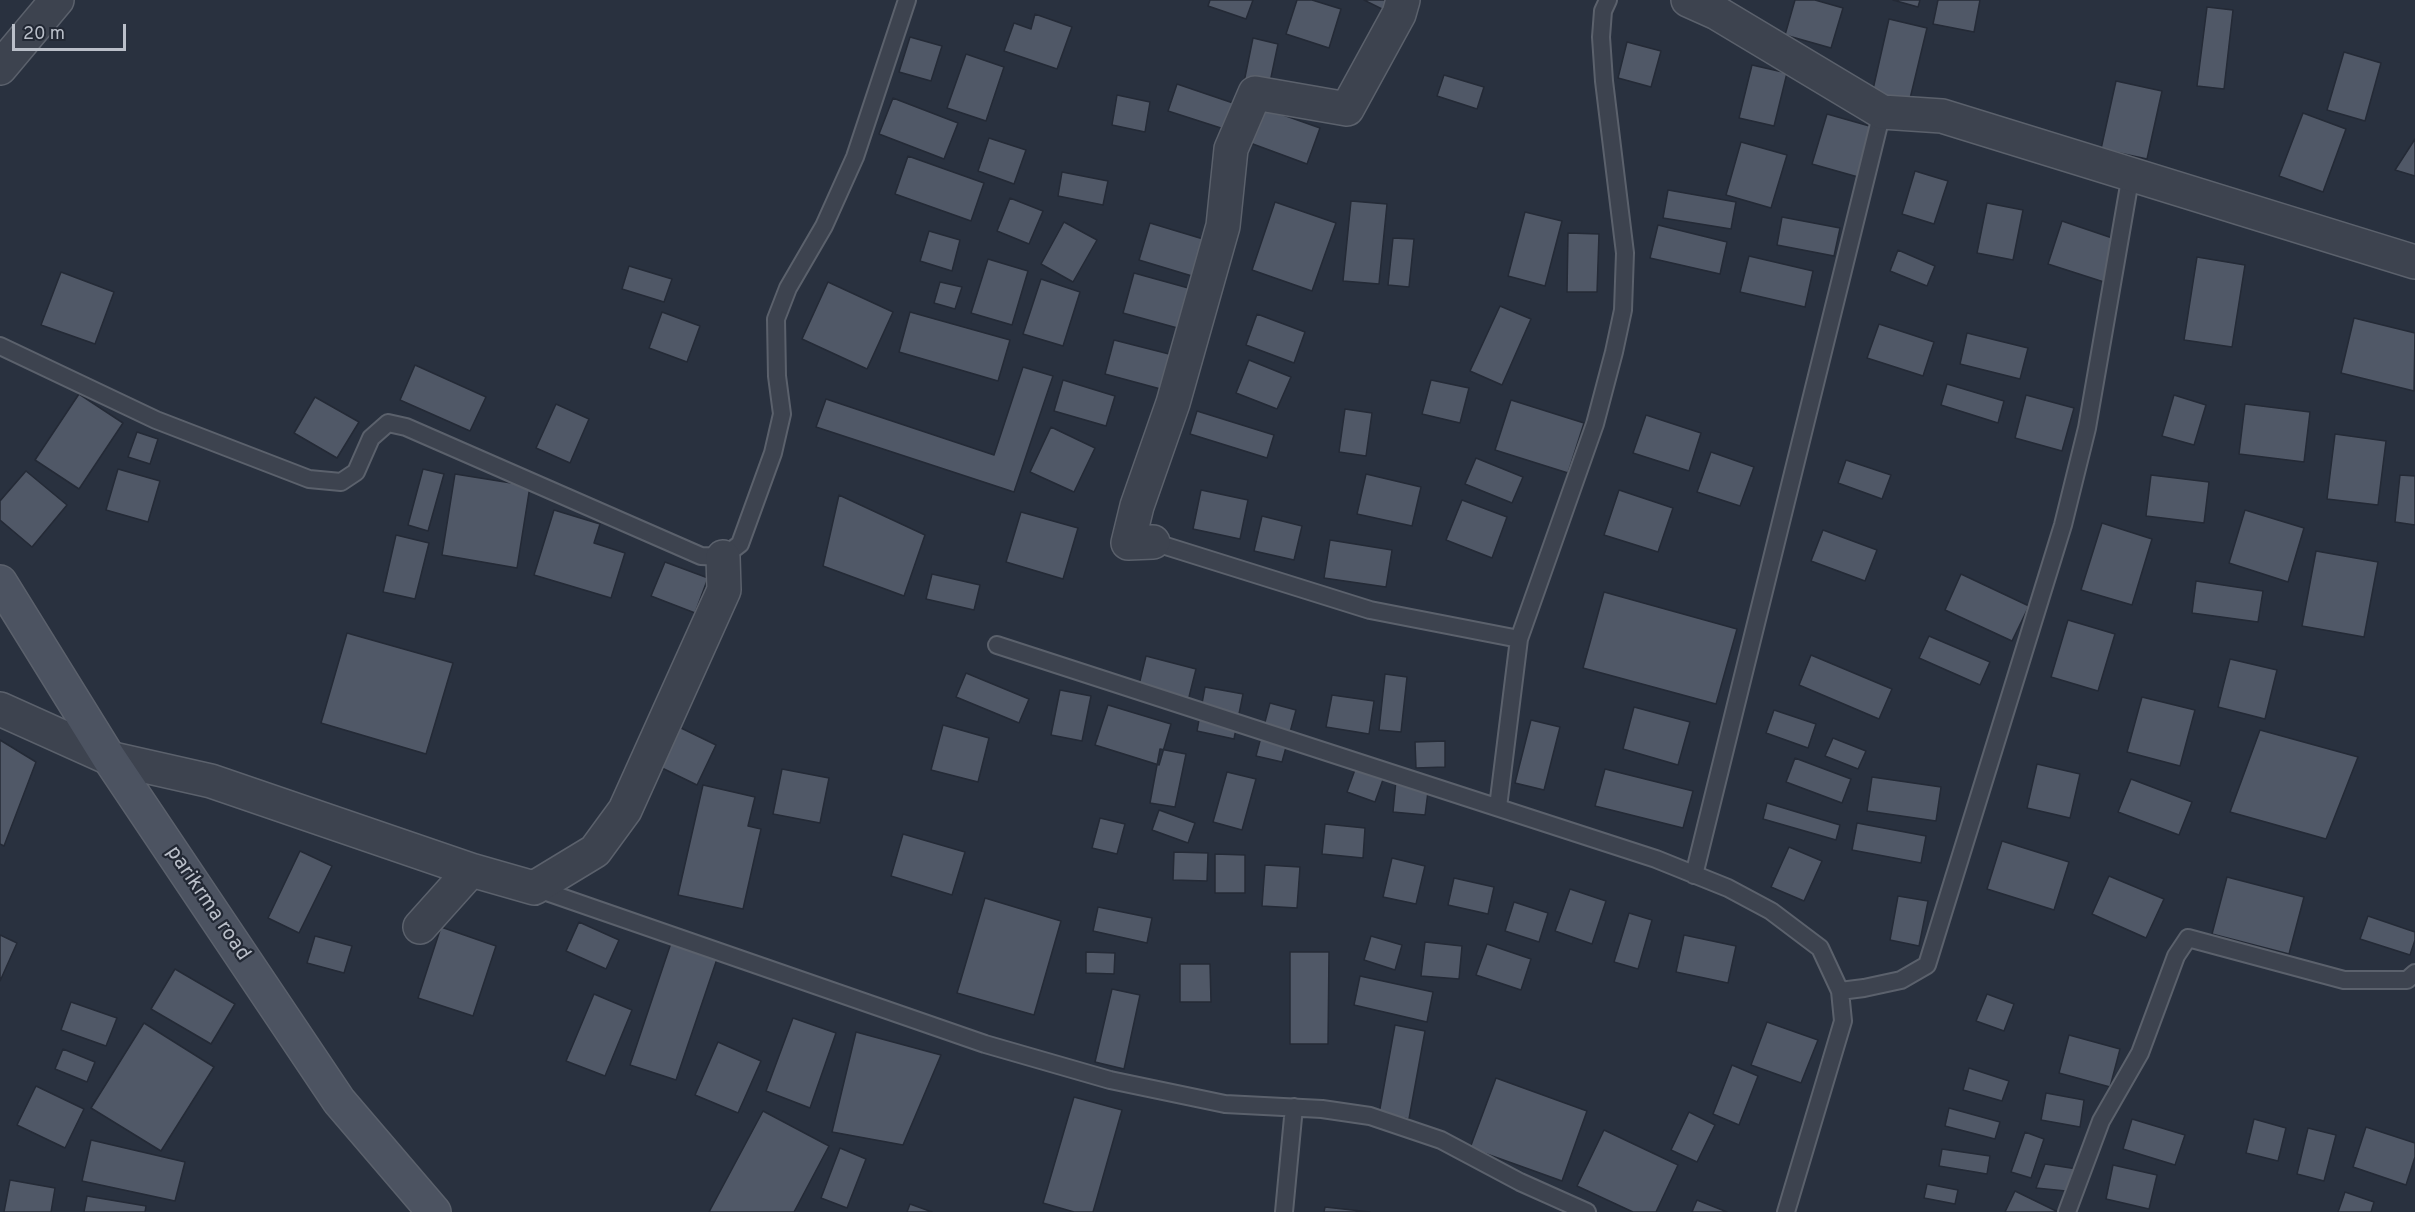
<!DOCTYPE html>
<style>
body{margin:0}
#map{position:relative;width:2415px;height:1212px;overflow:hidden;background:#29313f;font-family:Overpass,sans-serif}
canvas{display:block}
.scale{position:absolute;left:12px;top:24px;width:114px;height:27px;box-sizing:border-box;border:3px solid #babfc9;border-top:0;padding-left:8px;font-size:18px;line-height:21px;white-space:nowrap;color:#babfc9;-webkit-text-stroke:4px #222834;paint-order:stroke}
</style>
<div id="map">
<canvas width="2415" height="1212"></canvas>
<div class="scale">20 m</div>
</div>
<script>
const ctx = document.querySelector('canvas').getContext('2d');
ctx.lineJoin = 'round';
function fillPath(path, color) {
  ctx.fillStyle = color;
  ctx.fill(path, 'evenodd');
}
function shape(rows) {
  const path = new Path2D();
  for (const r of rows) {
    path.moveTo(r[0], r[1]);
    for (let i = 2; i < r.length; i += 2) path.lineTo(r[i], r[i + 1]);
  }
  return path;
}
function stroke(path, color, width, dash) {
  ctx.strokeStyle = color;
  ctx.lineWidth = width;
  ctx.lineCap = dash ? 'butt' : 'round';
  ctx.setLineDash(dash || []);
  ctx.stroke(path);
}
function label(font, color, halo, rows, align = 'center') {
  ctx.font = font + ' Overpass,sans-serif';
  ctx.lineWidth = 4.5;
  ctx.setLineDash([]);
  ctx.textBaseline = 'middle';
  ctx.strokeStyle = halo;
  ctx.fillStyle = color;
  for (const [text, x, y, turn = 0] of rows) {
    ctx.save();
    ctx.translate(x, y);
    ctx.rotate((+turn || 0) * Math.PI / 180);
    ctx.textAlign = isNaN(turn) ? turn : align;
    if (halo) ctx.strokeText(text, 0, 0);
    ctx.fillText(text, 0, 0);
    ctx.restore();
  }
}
const building = shape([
 [1210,0,1253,0,1246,19,1208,6,1210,0],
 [1297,0,1312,0,1341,9,1329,48,1286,34,1297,0],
 [1364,0,1391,0,1386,11,1364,0],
 [1795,0,1815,0,1843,8,1831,48,1785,35,1795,0],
 [1893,0,1920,0,1918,7,1893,0],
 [1938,0,1980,0,1974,32,1933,24,1938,0],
 [2207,7,2233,10,2224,89,2197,86,2207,7],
 [1035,14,1072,27,1057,69,1004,51,1014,23,1031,29,1035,14],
 [1889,19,1927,28,1908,107,1871,98,1889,19],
 [910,37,942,46,931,81,899,72,910,37],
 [1253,38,1278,44,1269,87,1244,82,1253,38],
 [1627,42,1661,51,1651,87,1618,78,1627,42],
 [2344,52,2381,63,2365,121,2327,110,2344,52],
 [966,54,1004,67,986,121,947,108,966,54],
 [1752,65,1787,73,1774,126,1739,118,1752,65],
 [1444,75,1484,87,1477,109,1437,96,1444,75],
 [2116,81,2162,91,2147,159,2101,149,2116,81],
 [1177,84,1233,103,1224,129,1168,111,1177,84],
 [1117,95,1150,102,1145,132,1112,125,1117,95],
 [893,98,958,123,944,159,879,134,893,98],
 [1255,105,1320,128,1307,164,1242,140,1255,105],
 [2303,113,2346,129,2323,192,2279,176,2303,113],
 [1827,114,1873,127,1858,177,1812,164,1827,114],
 [989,138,1026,150,1014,184,978,171,989,138],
 [2415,139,2415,176,2395,170,2415,139],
 [1741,142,1787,155,1771,208,1726,195,1741,142],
 [908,156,984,183,971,221,895,194,908,156],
 [1915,171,1948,181,1934,224,1902,214,1915,171],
 [1062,172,1108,181,1103,205,1058,196,1062,172],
 [1668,190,1736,202,1731,229,1663,218,1668,190],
 [1010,198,1043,211,1029,244,997,231,1010,198],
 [1351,201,1387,204,1379,284,1343,281,1351,201],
 [1275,202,1336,223,1312,291,1252,270,1275,202],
 [1987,203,2023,210,2013,260,1977,253,1987,203],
 [1525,212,1562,221,1545,286,1508,276,1525,212],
 [1782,217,1840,228,1834,256,1777,245,1782,217],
 [2062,221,2121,241,2107,283,2048,264,2062,221],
 [1064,222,1097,240,1073,282,1041,264,1064,222],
 [1150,223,1213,242,1202,279,1139,260,1150,223],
 [1658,225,1727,242,1720,274,1650,258,1658,225],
 [929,231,960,240,952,271,920,261,929,231],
 [1568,233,1599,234,1597,292,1567,292,1568,233],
 [1393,238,1414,239,1409,287,1388,285,1393,238],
 [1898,250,1935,266,1927,286,1890,271,1898,250],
 [1749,256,1813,271,1805,307,1740,292,1749,256],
 [2197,257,2245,265,2232,347,2184,340,2197,257],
 [988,259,1028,271,1012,325,971,313,988,259],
 [629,266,672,279,664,302,622,289,629,266],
 [61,272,114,292,95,344,41,325,61,272],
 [1134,273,1192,289,1181,329,1123,313,1134,273],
 [1041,279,1080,292,1063,346,1023,334,1041,279],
 [828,282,893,312,867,369,802,339,828,282],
 [940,282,962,287,955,309,934,303,940,282],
 [1500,306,1531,319,1502,385,1470,371,1500,306],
 [662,312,700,326,687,362,649,348,662,312],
 [910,312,1010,340,998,381,899,352,910,312],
 [1257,314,1305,332,1294,363,1246,345,1257,314],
 [2354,318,2415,333,2414,391,2341,373,2354,318],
 [1879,324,1934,342,1923,376,1867,358,1879,324],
 [1967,333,2028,348,2020,379,1960,364,1967,333],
 [1114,340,1177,356,1168,391,1105,374,1114,340],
 [1249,360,1291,377,1277,409,1236,393,1249,360],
 [415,365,486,397,470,431,400,400,415,365],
 [1023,367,1053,376,1014,492,816,427,826,399,994,455,1023,367],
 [1063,380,1115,396,1106,426,1054,411,1063,380],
 [1431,380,1469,388,1460,423,1422,414,1431,380],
 [1947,384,2004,401,1998,423,1941,405,1947,384],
 [79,394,123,423,79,489,35,460,79,394],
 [2026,395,2074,408,2062,451,2015,438,2026,395],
 [2174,395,2206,405,2194,445,2162,436,2174,395],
 [315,397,359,422,337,458,294,433,315,397],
 [1511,400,1584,423,1568,473,1495,450,1511,400],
 [556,404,589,419,570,463,536,448,556,404],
 [2245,404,2310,412,2304,462,2239,454,2245,404],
 [1345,409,1372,413,1366,456,1339,452,1345,409],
 [1197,411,1274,435,1267,458,1190,434,1197,411],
 [1646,415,1701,433,1689,471,1633,453,1646,415],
 [1051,427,1095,448,1074,492,1030,472,1051,427],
 [137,432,158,439,150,464,128,457,137,432],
 [2335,434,2386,441,2378,505,2327,499,2335,434],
 [1711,452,1754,467,1740,506,1697,492,1711,452],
 [1476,458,1523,477,1512,503,1465,484,1476,458],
 [1846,460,1891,475,1882,499,1838,483,1846,460],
 [118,469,160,481,148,522,106,510,118,469],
 [423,469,444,474,428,531,408,525,423,469],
 [26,471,67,505,32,547,0,520,0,501,26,471],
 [455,474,530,486,517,568,442,555,455,474],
 [1366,474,1421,487,1412,526,1357,514,1366,474],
 [2151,475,2209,482,2204,523,2146,516,2151,475],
 [2400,475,2415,476,2415,525,2395,522,2400,475],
 [1201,490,1248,500,1240,539,1193,529,1201,490],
 [1619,490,1673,508,1658,552,1604,535,1619,490],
 [839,495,925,535,904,596,823,566,839,495],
 [1462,500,1507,517,1492,558,1446,540,1462,500],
 [554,510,600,524,594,543,625,553,611,598,534,575,554,510],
 [2245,510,2304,528,2288,582,2229,563,2245,510],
 [1021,512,1078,528,1063,579,1006,562,1021,512],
 [1262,516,1302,526,1294,560,1254,551,1262,516],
 [2102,523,2152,539,2132,605,2081,590,2102,523],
 [1823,530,1877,550,1865,581,1811,561,1823,530],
 [396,535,429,543,415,599,383,592,396,535],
 [1330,540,1392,550,1386,587,1324,578,1330,540],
 [2316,551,2378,562,2364,637,2302,626,2316,551],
 [665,562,708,578,695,613,651,596,665,562],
 [932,574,980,585,974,610,926,599,932,574],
 [1961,574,2029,606,2012,641,1945,610,1961,574],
 [2196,581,2263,591,2258,622,2192,613,2196,581],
 [1604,592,1737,629,1716,704,1583,668,1604,592],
 [2068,620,2115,634,2098,691,2051,677,2068,620],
 [347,633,453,663,426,754,321,723,347,633],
 [1929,636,1990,662,1980,685,1919,658,1929,636],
 [1811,655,1892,689,1879,719,1799,685,1811,655],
 [1146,656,1196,669,1187,705,1137,693,1146,656],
 [2230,659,2277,670,2265,719,2218,707,2230,659],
 [966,673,1029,699,1019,723,956,697,966,673],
 [1385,674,1407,677,1401,732,1379,730,1385,674],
 [1205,687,1243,694,1234,739,1197,731,1205,687],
 [1060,690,1091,696,1082,741,1051,735,1060,690],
 [1332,695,1374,701,1369,734,1326,727,1332,695],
 [2142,697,2195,710,2180,766,2127,752,2142,697],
 [1270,703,1296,710,1282,762,1256,756,1270,703],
 [1108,705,1171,724,1159,765,1095,745,1108,705],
 [1634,707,1690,722,1678,765,1623,749,1634,707],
 [1774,710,1816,724,1808,748,1766,733,1774,710],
 [1531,720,1560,727,1544,790,1515,783,1531,720],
 [943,725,989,738,978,782,931,770,943,725],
 [679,727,716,745,697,785,660,767,679,727],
 [2260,730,2358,757,2326,839,2230,812,2260,730],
 [1833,738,1866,751,1858,769,1825,756,1833,738],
 [0,740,36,762,4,846,0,844,0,740],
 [1445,741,1445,767,1416,768,1415,742,1445,741],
 [1160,749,1186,754,1175,807,1150,803,1160,749],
 [1795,758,1851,779,1842,803,1786,782,1795,758],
 [1357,764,1385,774,1375,802,1347,792,1357,764],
 [2037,764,2080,774,2070,818,2027,808,2037,764],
 [782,769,829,778,820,823,773,814,782,769],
 [1605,769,1693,791,1683,828,1595,806,1605,769],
 [1227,772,1256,779,1242,830,1213,822,1227,772],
 [1872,777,1941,787,1936,821,1867,811,1872,777],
 [2131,779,2192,802,2179,835,2118,812,2131,779],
 [1396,780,1429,784,1425,815,1393,812,1396,780],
 [703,785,755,797,748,826,761,829,743,909,678,895,703,785],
 [1767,803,1840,825,1836,840,1763,819,1767,803],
 [1159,810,1195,823,1188,843,1152,830,1159,810],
 [1100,818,1125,824,1117,854,1092,848,1100,818],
 [1857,823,1926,836,1921,863,1852,850,1857,823],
 [1325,824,1365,828,1363,858,1322,854,1325,824],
 [903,834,965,852,952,895,891,876,903,834],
 [2002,841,2069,862,2054,910,1987,889,2002,841],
 [1789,847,1822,861,1804,901,1771,887,1789,847],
 [300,851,332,866,299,933,268,918,300,851],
 [1174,852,1208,853,1207,881,1173,880,1174,852],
 [1215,854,1245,855,1245,893,1215,893,1215,854],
 [1392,858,1425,866,1416,904,1383,897,1392,858],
 [1265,865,1300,867,1297,908,1262,906,1265,865],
 [2109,876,2164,899,2146,938,2092,914,2109,876],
 [2227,877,2304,897,2289,954,2212,934,2227,877],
 [1454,878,1494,887,1488,914,1448,905,1454,878],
 [1570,889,1606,901,1592,944,1555,931,1570,889],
 [1898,896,1928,901,1919,946,1890,940,1898,896],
 [985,898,1061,921,1034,1015,957,993,985,898],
 [1514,902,1548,913,1539,942,1505,931,1514,902],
 [1098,907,1152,918,1147,943,1093,931,1098,907],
 [1629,913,1652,920,1638,969,1614,962,1629,913],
 [2368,916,2415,932,2415,940,2410,955,2360,939,2368,916],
 [579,922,619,940,606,969,566,951,579,922],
 [441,927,496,946,473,1016,418,998,441,927],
 [0,935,17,943,0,981,0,935],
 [1684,935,1736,946,1728,983,1676,972,1684,935],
 [315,936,352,946,344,973,307,963,315,936],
 [1371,936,1402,945,1395,970,1364,960,1371,936],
 [1425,942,1462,946,1459,979,1421,976,1425,942],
 [671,943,717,959,676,1080,630,1065,671,943],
 [1487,944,1531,959,1521,990,1476,975,1487,944],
 [1086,952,1115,953,1114,974,1086,973,1086,952],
 [1290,952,1329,952,1328,1044,1290,1044,1290,952],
 [1180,964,1210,964,1211,1002,1180,1002,1180,964],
 [175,969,235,1004,211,1044,151,1009,175,969],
 [1360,976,1433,992,1427,1022,1354,1005,1360,976],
 [1112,989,1140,995,1124,1069,1095,1062,1112,989],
 [594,994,632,1010,605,1076,566,1061,594,994],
 [1987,994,2014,1004,2004,1031,1976,1021,1987,994],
 [71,1002,117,1018,106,1046,61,1030,71,1002],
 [793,1018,836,1033,810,1108,766,1091,793,1018],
 [1767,1022,1818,1040,1801,1083,1751,1065,1767,1022],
 [144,1023,214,1067,161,1151,91,1108,144,1023],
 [1395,1025,1425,1031,1409,1119,1379,1114,1395,1025],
 [856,1032,941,1055,903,1145,832,1132,856,1032],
 [2069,1035,2120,1049,2110,1087,2059,1073,2069,1035],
 [718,1042,761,1061,738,1113,695,1095,718,1042],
 [63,1049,95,1062,87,1082,55,1069,63,1049],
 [1732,1065,1758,1076,1739,1125,1713,1114,1732,1065],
 [1969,1068,2009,1081,2002,1101,1963,1090,1969,1068],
 [1496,1078,1587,1111,1562,1181,1470,1148,1496,1078],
 [36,1086,84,1109,65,1148,17,1125,36,1086],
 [2046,1093,2084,1100,2080,1127,2041,1120,2046,1093],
 [1074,1097,1122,1110,1093,1212,1074,1212,1043,1203,1074,1097],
 [1949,1108,2000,1122,1995,1139,1945,1126,1949,1108],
 [763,1111,829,1146,794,1212,709,1212,763,1111],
 [1689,1112,1715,1125,1697,1162,1671,1150,1689,1112],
 [2132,1119,2185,1135,2175,1165,2123,1149,2132,1119],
 [2254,1119,2286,1128,2278,1161,2246,1153,2254,1119],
 [2366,1127,2415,1143,2415,1157,2406,1185,2353,1167,2366,1127],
 [2308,1128,2336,1135,2324,1181,2297,1174,2308,1128],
 [1604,1130,1678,1165,1656,1212,1633,1212,1577,1186,1604,1130],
 [2025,1132,2044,1139,2031,1178,2011,1172,2025,1132],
 [91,1140,185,1162,175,1201,82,1181,91,1140],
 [840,1148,866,1159,847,1208,821,1198,840,1148],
 [1942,1149,1990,1156,1987,1174,1939,1166,1942,1149],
 [2045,1164,2077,1169,2066,1191,2036,1188,2045,1164],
 [2113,1165,2157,1175,2149,1209,2106,1199,2113,1165],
 [10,1180,55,1188,51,1212,4,1212,10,1180],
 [1927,1184,1958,1190,1955,1204,1924,1198,1927,1184],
 [2015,1191,2058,1212,2005,1212,2015,1191],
 [2345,1192,2374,1202,2371,1212,2338,1212,2345,1192],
 [87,1196,146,1206,145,1212,84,1212,87,1196],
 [1697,1200,1727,1212,1692,1212,1697,1200],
 [910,1204,932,1212,907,1212,910,1204],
 [1325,1207,1370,1212,1324,1212,1325,1207]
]);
fillPath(building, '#505867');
stroke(building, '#242a36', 1.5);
const lane = shape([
 [0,346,156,420,309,479,341,482,356,472,371,438,388,423,406,427,701,556,723,557,740,544,773,453,782,414,777,376,776,319,788,288,824,226,855,157,907,0],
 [1153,542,1370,610,1519,639],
 [997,645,1656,859,1728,888,1771,911,1820,948,1840,991,1843,1021,1786,1212],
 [1498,807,1519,639,1595,424,1614,352,1623,310,1625,253,1604,81,1601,37,1603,11,1608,0],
 [1694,875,1882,112],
 [535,888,985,1044,1110,1080,1225,1104,1322,1109,1370,1116,1441,1140,1520,1182,1587,1212],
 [1840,991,1864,988,1901,980,1927,965,2063,525,2087,428,2131,174],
 [1284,1212,1294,1107],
 [2067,1212,2101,1121,2140,1053,2176,956,2188,938,2344,980,2407,980,2415,973]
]);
const street = shape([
 [1688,0,1717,13,1882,112,1942,116,2415,262],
 [0,68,57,0],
 [1153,542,1128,543,1137,506,1173,403,1223,226,1231,149,1255,93,1347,109,1399,14,1403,0],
 [0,709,109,758,211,781,471,870],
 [420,927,471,870,534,888,595,851,625,810,724,590,723,557]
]);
const secondary = shape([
 [0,582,109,758,339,1101,434,1212]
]);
stroke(lane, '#5b616c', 20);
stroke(street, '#5b616c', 36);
stroke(secondary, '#5b616c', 36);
stroke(lane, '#3d434f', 16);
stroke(street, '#3d434f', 33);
stroke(secondary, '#4c5361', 33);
label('21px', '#babfc9', '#222834', [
 ["parikrma road",207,904,56]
]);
</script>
